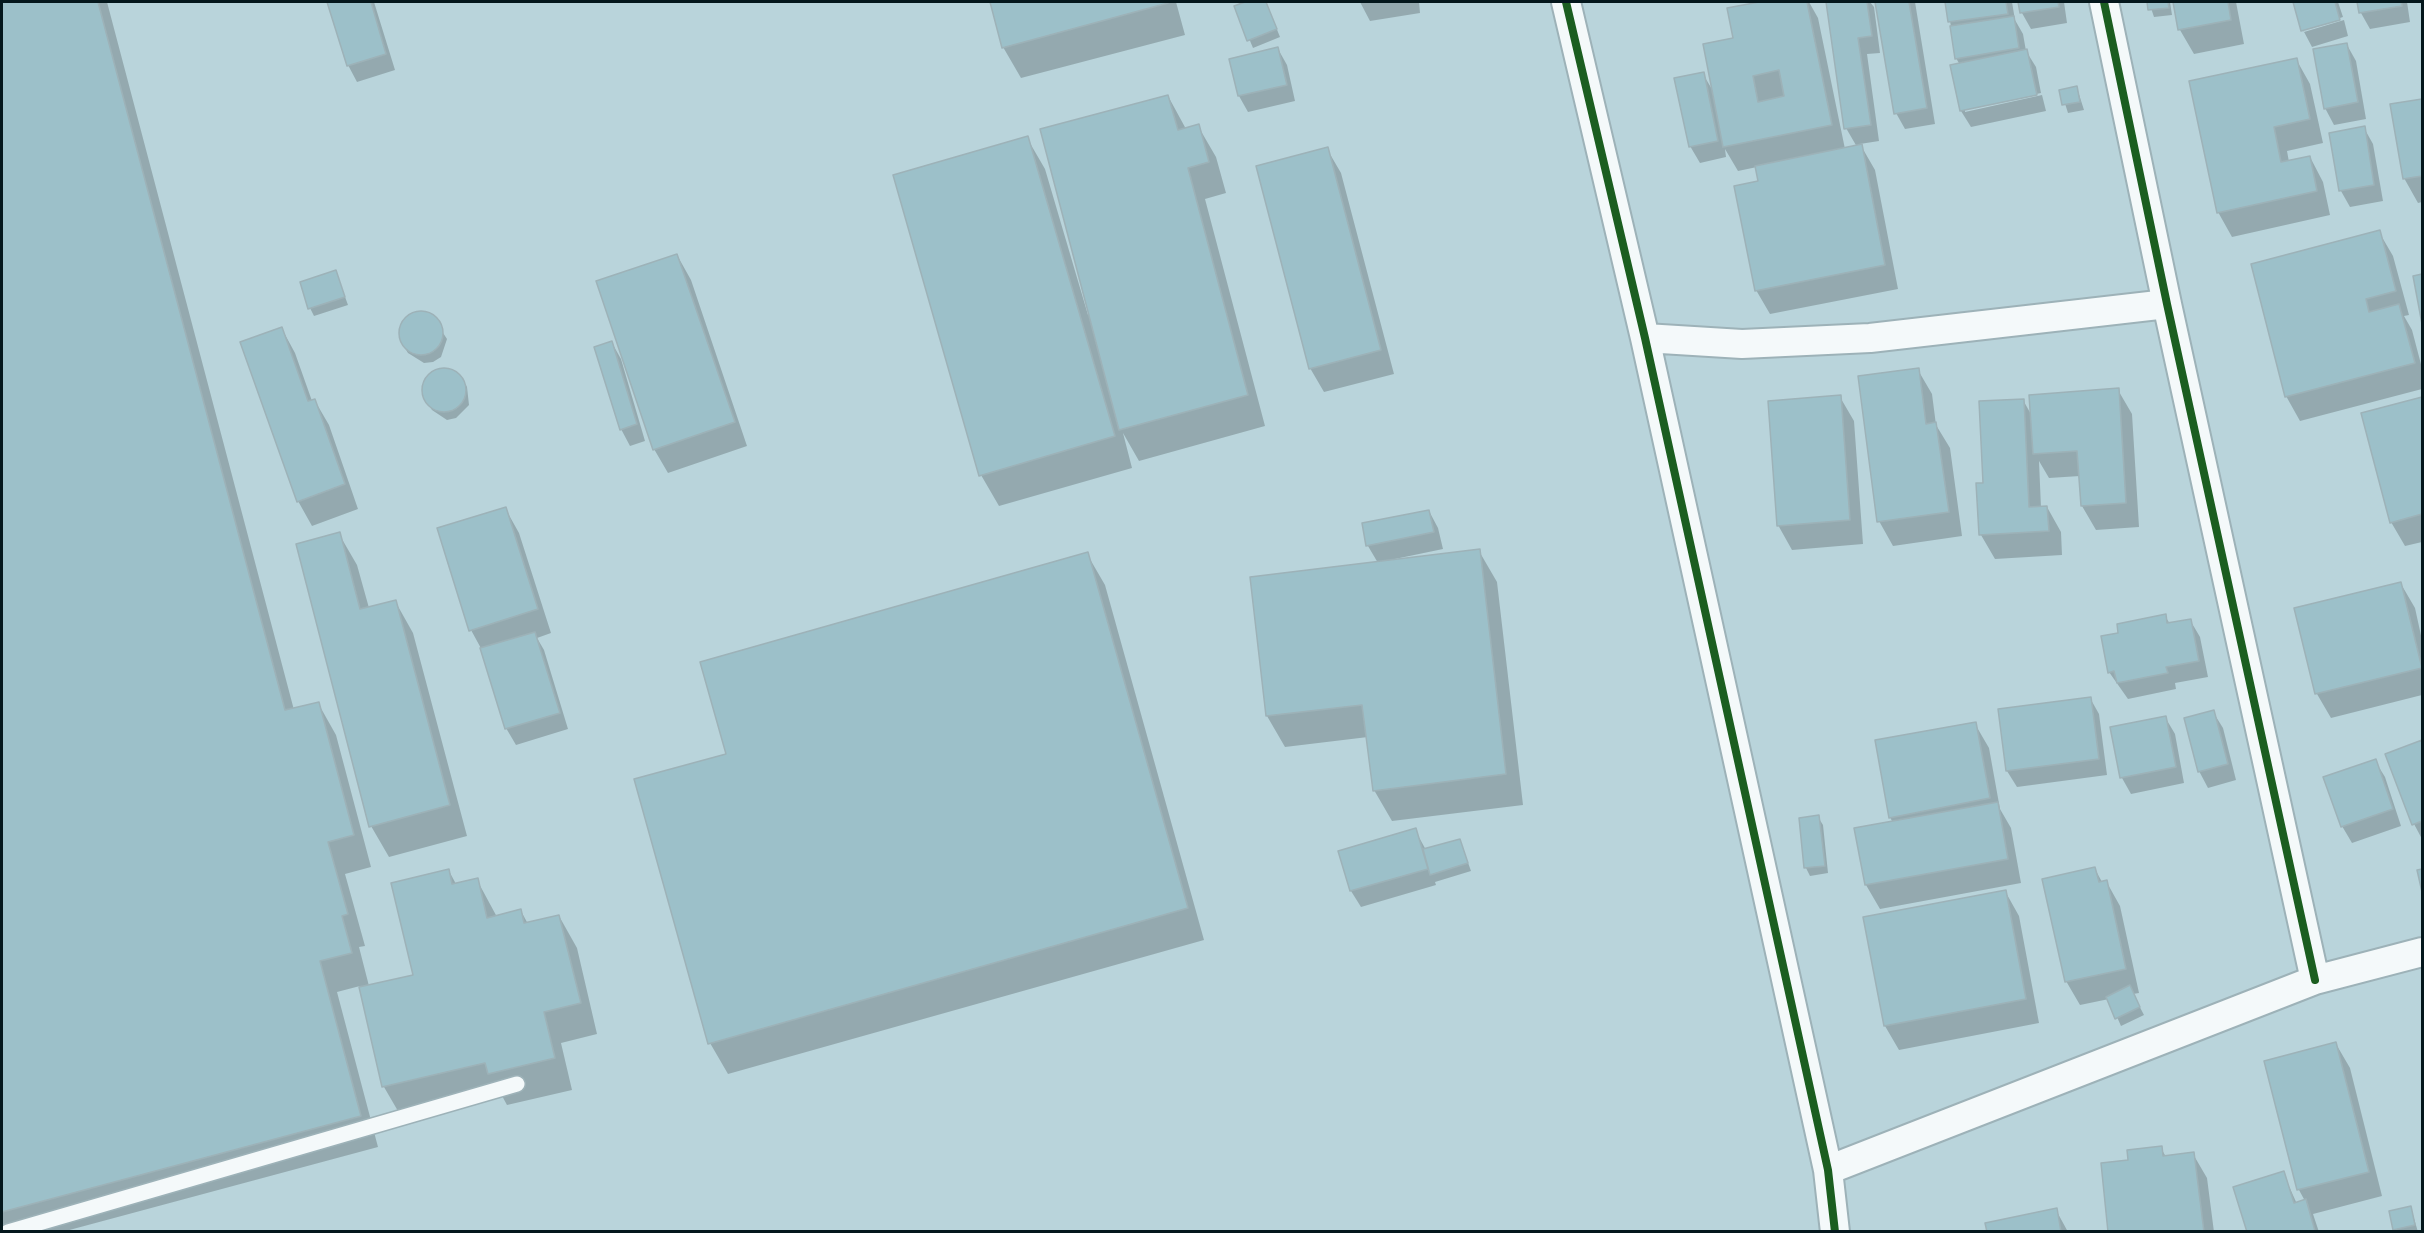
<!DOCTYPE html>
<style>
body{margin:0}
#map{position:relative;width:2424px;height:1233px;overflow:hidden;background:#b9d4db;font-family:Roboto,sans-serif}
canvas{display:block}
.frame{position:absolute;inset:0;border:3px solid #04171c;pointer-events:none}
</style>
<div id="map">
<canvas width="2424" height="1233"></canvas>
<div class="frame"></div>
</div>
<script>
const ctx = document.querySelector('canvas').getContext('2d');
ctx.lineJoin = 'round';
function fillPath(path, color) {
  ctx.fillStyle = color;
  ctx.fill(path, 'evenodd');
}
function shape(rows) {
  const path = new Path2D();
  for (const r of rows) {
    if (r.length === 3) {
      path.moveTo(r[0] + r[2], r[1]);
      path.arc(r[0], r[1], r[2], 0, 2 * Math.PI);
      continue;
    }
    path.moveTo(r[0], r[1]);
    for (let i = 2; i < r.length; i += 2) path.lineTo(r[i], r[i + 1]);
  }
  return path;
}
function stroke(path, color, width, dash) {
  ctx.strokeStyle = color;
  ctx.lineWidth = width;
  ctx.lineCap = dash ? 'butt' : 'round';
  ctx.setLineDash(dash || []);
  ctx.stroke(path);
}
fillPath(shape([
 [2,2,107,2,294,710,318,703,336,735,371,867,345,874,365,946,359,947,369,986,415,976,449,871,456,884,477,880,497,917,521,911,528,924,559,916,577,948,597,1034,561,1043,572,1090,507,1105,501,1094,402,1118,384,1087,360,986,337,992,378,1147,62,1232,2,1232],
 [329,2,374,2,395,70,357,82,348,65],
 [991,2,1176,2,1185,35,1021,78,1003,47],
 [1249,2,1266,2,1280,37,1253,48,1236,7],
 [1360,2,1419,2,1420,13,1370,21],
 [1767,2,1809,2,1818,18,1845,149,1857,147,1846,128,1827,2,1870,2,1874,7,1880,53,1867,54,1879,141,1860,144,1875,170,1898,289,1770,314,1756,290,1760,182,1757,167,1738,171,1725,149,1726,157,1700,163,1690,146,1703,74,1713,91,1734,39,1729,9],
 [1877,2,1915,2,1935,124,1905,129,1896,113],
 [1947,2,2012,2,2015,20,2023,34,2026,51,2036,67,2041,93,1965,109,1965,112,2042,95,2046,111,1971,127,1961,111,1952,66,1960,65,1956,58],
 [2020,2,2064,2,2067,23,2031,29,2022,13],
 [2149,2,2170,2,2172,15,2154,17],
 [2174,2,2236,2,2244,44,2194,54,2180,30],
 [2294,2,2338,2,2343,17,2304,29,2304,32,2344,20,2348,36,2312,47,2303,30],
 [2359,2,2407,2,2410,22,2370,29,2361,13],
 [2347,45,2356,61,2366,119,2334,125,2325,108],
 [1278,49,1287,65,1295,101,1248,112,1239,96,1231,60],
 [2296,59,2310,84,2323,143,2287,151,2289,162,2310,157,2323,182,2330,215,2232,237,2218,212],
 [2077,88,2084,110,2068,113,2061,91],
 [1168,96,1186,129,1198,126,1216,157,1226,193,1205,199,1265,426,1139,461,1123,433,1132,468,999,506,981,475,1027,138,1045,169,1088,315,1090,315],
 [2422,101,2422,202,2418,203,2404,178,2392,106],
 [2364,128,2373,144,2383,201,2350,207,2341,191,2331,134],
 [1327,149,1341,173,1394,374,1324,392,1310,368],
 [2379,232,2393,256,2409,315,2404,316,2412,330,2422,368,2422,389,2300,421,2286,396],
 [677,255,691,280,747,446,668,473,654,449],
 [336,272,348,305,314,316,310,308],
 [2422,275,2422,317,2414,277],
 [414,314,432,316,447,339,441,357,433,362,424,363,408,353,403,345,400,336,401,327],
 [282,329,295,353,312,401,315,401,329,425,358,509,312,526,298,501],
 [612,343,621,359,645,441,630,446,621,429],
 [446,369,462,379,467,387,469,405,456,418,447,420,432,410,427,402,424,383,429,375],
 [1918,370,1932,394,1936,425,1950,448,1962,536,1893,546,1879,521],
 [2118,390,2132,414,2139,527,2096,530,2082,506,2080,476,2049,478,2039,461,2041,508,2047,507,2061,532,2062,555,1995,559,1981,535,1985,484,2023,400,2032,416],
 [1840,397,1854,421,1863,544,1792,550,1778,525],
 [2421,399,2422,542,2405,546,2391,522],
 [505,508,519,533,551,633,537,638,544,650,568,729,516,745,506,728,483,652,471,630],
 [1429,511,1438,528,1443,549,1395,559,1396,561,1479,551,1497,582,1523,805,1392,821,1374,790,1368,737,1285,747,1267,716,1251,578,1378,563,1368,546,1364,525],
 [339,534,357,565,369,608,395,601,413,633,467,836,389,857,371,826],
 [1087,554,1105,585,1204,940,728,1074,710,1043],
 [2401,584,2415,608,2422,640,2422,695,2331,718,2317,694,2296,609],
 [2165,616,2170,624,2190,620,2200,637,2208,677,2175,683,2176,689,2128,699,2109,672,2120,634],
 [2090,698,2099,714,2107,775,2017,787,2007,771,2000,710],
 [2213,712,2223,728,2236,780,2208,788,2199,771],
 [2165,717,2175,734,2184,783,2131,794,2122,778,2112,728],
 [1975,724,1989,748,2000,809,2011,828,2021,883,1880,909,1866,885,1893,823,1890,817],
 [2422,742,2422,839,2414,824,2387,755],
 [2375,761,2385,777,2401,826,2352,843,2342,826],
 [1818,817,1823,825,1828,873,1810,876,1806,868,1801,819],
 [1415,830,1426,850,1460,840,1471,871,1435,882,1436,885,1361,907,1351,891],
 [2095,869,2102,882,2106,881,2120,906,2139,993,2133,994,2144,1015,2121,1026,2109,999,2080,1005,2066,981],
 [2005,891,2019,916,2039,1023,1899,1050,1885,1026],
 [2336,1044,2350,1068,2382,1196,2313,1214,2319,1232,2248,1232,2283,1173,2297,1204,2305,1201,2299,1190,2266,1062],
 [2161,1148,2166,1157,2193,1154,2207,1178,2214,1232,2110,1232,2130,1161],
 [2411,1208,2418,1232,2396,1232,2394,1229],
 [2056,1210,2068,1232,1988,1232]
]), '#0003');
const building = shape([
 [2,2,98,2,285,710,319,702,354,835,328,842,348,914,342,916,352,953,320,961,361,1116,2,1212,2,2],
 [327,2,371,2,386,54,347,66,327,2],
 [990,2,1168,2,1168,3,1002,48,990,2],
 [1245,2,1266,2,1277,29,1247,41,1234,6,1245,2],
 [1759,2,1807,2,1832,125,1723,147,1703,44,1733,38,1727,8,1759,2],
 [1779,70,1784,96,1758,102,1753,76,1779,70],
 [1826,2,1867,2,1872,36,1858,38,1871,125,1844,129,1826,2],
 [1875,2,1909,2,1927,108,1894,114,1875,2],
 [1945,2,2006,2,2008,14,1948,22,1945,2],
 [2018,2,2058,2,2059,7,2020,13,2018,2],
 [2147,2,2168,2,2169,8,2148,10,2147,2],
 [2173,2,2228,2,2231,20,2178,30,2173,2],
 [2293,2,2335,2,2340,20,2301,31,2293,2],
 [2357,2,2401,2,2402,6,2359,13,2357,2],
 [2014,16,2019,48,1955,59,1950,26,2014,16],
 [2347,43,2358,102,2324,109,2313,49,2347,43],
 [1278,47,1287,85,1238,96,1229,59,1278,47],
 [2027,49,2037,95,1960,111,1950,65,2027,49],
 [2297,58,2310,119,2274,127,2281,162,2310,156,2317,191,2217,213,2189,81,2297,58],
 [1704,72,1718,141,1689,147,1674,78,1704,72],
 [2077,86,2080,102,2062,105,2059,90,2077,86],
 [1168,95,1178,130,1199,124,1209,162,1188,168,1248,395,1119,430,1040,129,1168,95],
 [2422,99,2422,176,2403,179,2390,104,2422,99],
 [2365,126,2374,185,2339,191,2329,133,2365,126],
 [1028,136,1115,436,979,476,893,175,1028,136],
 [1862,144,1885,265,1755,291,1734,186,1758,181,1755,166,1862,144],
 [1328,147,1381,350,1309,369,1256,166,1328,147],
 [2380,230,2396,291,2366,299,2369,312,2399,304,2415,363,2285,397,2251,264,2380,230],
 [677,254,735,422,653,450,596,281,677,254],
 [336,270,345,297,308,309,300,282,336,270],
 [2422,274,2422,324,2413,276,2422,274],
 [421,333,22],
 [282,327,308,401,315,399,345,484,297,502,240,342,282,327],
 [612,341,637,424,620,430,594,347,612,341],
 [444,390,22],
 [1919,368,1926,424,1936,422,1949,512,1877,522,1858,376,1919,368],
 [2119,388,2126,503,2081,506,2077,451,2033,454,2029,395,2119,388],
 [1841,395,1850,520,1777,526,1768,401,1841,395],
 [2422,397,2422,514,2390,523,2361,413,2422,397],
 [2024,399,2029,507,2047,506,2049,531,1979,535,1976,483,1983,483,1979,401,2024,399],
 [506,507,538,609,469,631,437,528,506,507],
 [1429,510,1434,532,1366,546,1362,523,1429,510],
 [340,532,360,609,396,600,450,805,369,827,296,544,340,532],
 [1480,549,1506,774,1373,791,1362,705,1266,716,1250,577,1480,549],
 [1088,552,1188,908,708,1044,634,779,726,754,700,662,1088,552],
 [2401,582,2422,668,2315,694,2294,608,2401,582],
 [2166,614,2167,623,2191,619,2199,661,2166,667,2168,673,2117,683,2114,671,2108,673,2101,636,2118,633,2117,624,2166,614],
 [535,632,560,713,505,729,480,648,535,632],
 [2091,697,2099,759,2006,771,1998,709,2091,697],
 [2214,710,2228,764,2198,772,2184,718,2214,710],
 [2166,716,2176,767,2120,778,2110,727,2166,716],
 [1976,722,1990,798,1889,818,1875,740,1976,722],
 [2422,740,2422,821,2412,825,2385,754,2422,740],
 [2376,759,2393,809,2341,827,2323,777,2376,759],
 [1998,802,2008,859,1865,885,1854,828,1998,802],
 [1819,815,1825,866,1804,868,1799,818,1819,815],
 [1416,828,1428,869,1350,891,1338,851,1416,828],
 [1460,839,1468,863,1430,875,1423,849,1460,839],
 [2095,867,2099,882,2107,880,2126,969,2065,982,2042,879,2095,867],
 [449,869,452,884,478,878,487,918,521,909,524,923,559,915,581,1003,544,1012,555,1058,488,1074,485,1063,382,1087,359,987,413,975,391,883,449,869],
 [2422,869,2422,892,2417,870,2422,869],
 [2006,890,2026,999,1884,1026,1863,917,2006,890],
 [2130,985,2140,1007,2115,1019,2106,997,2130,985],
 [2336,1042,2369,1172,2297,1190,2264,1061,2336,1042],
 [2162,1146,2163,1156,2194,1152,2204,1232,2108,1232,2101,1163,2128,1160,2127,1150,2162,1146],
 [2284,1171,2294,1203,2306,1199,2315,1231,2247,1232,2233,1187,2284,1171],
 [2411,1206,2415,1225,2393,1230,2389,1211,2411,1206],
 [2057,1208,2061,1232,1987,1232,1985,1223,2057,1208]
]);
fillPath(building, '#9cc0c9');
stroke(building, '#9db2b8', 1.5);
const lane = shape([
 [8,1232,517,1084]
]);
const street = shape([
 [1566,2,1645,338,1828,1170,1835,1232],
 [2104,2,2167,304,2315,980],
 [1645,338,1742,344,1870,338,2167,304],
 [1828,1170,2315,980,2422,952]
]);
stroke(lane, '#9db2b8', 18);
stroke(street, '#9db2b8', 32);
stroke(lane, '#f4f9fa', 15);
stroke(street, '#f4f9fa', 28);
stroke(shape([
 [1566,2,1645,338,1828,1170,1835,1232],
 [2104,2,2167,304,2315,980]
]), '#1b5e20', 8);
</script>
